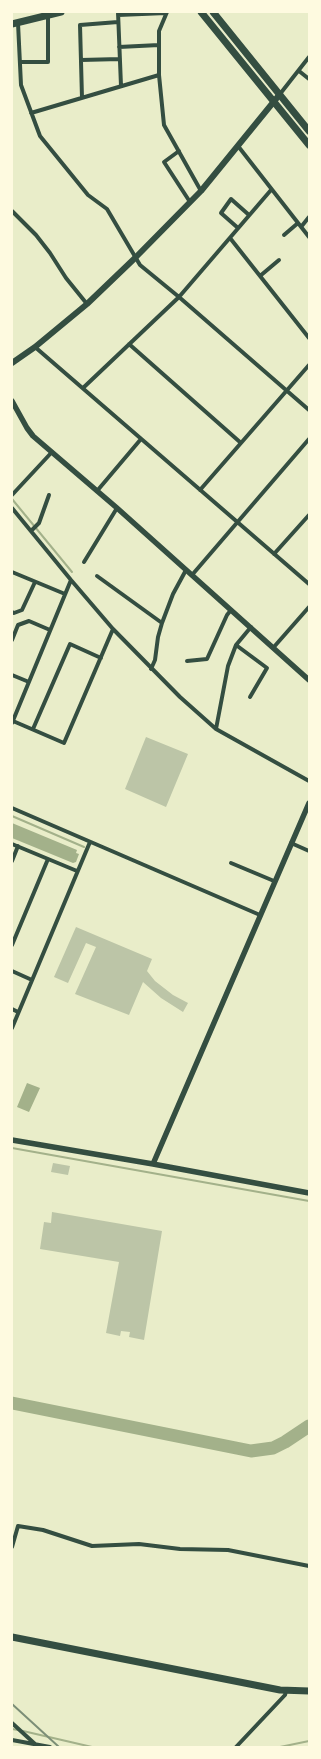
<!DOCTYPE html>
<style>
body{margin:0}
#map{position:relative;width:321px;height:1759px;overflow:hidden;background:#e9edc9;font-family:"DejaVu Sans",sans-serif}
canvas{display:block}
.frame{position:absolute;inset:0;border:13px solid #fefae0;pointer-events:none}
</style>
<div id="map">
<canvas width="321" height="1759"></canvas>
<div class="frame"></div>
</div>
<script>
const ctx = document.querySelector('canvas').getContext('2d');
ctx.lineJoin = 'round';
function fillPath(path, color) {
  ctx.fillStyle = color;
  ctx.fill(path, 'evenodd');
}
function shape(rows) {
  const path = new Path2D();
  for (const r of rows) {
    path.moveTo(r[0], r[1]);
    for (let i = 2; i < r.length; i += 2) path.lineTo(r[i], r[i + 1]);
  }
  return path;
}
function stroke(path, color, width, dash) {
  ctx.strokeStyle = color;
  ctx.lineWidth = width;
  ctx.lineCap = dash ? 'butt' : 'round';
  ctx.setLineDash(dash || []);
  ctx.stroke(path);
}
fillPath(shape([
 [12,823,77,850,76,853,79,854,76,862,73,863,12,838],
 [27,1083,40,1088,29,1112,17,1107]
]), '#a3b18a');
stroke(shape([
 [12,499,72,572],
 [12,816,84,847],
 [12,1148,309,1201],
 [12,1729,18,1730],
 [23,1731,92,1747],
 [280,1747,309,1741]
]), '#a3b18a', 2);
stroke(shape([
 [12,1403,251,1451,273,1448,285,1442,309,1426]
]), '#a3b18a', 13);
fillPath(shape([
 [146,737,188,754,166,807,125,789],
 [76,927,152,959,147,971,155,981,173,995,188,1003,183,1012,161,998,143,982,129,1015,75,994,96,947,86,943,68,983,54,977],
 [53,1163,70,1166,68,1175,51,1172],
 [52,1212,162,1231,144,1340,129,1337,130,1332,121,1331,120,1336,106,1333,119,1262,40,1249,44,1222,51,1223]
]), '#bcc5a7');
stroke(shape([
 [118,12,121,86],
 [167,12,159,31,159,75,164,125,201,191],
 [118,15,166,13],
 [18,23,21,85,40,136,88,195,107,209,140,265,179,297,309,410],
 [119,47,159,45],
 [81,60,120,59],
 [20,62,48,62,48,16],
 [299,71,309,79],
 [280,94,309,57],
 [82,98,80,25,118,22],
 [31,113,159,75],
 [238,146,309,237],
 [179,151,164,162,190,202],
 [12,211,36,235,50,253,66,278,87,304],
 [301,227,309,217],
 [238,228,221,213,231,199,249,215],
 [284,235,298,223],
 [230,238,309,338],
 [260,276,279,260],
 [129,344,241,443],
 [35,347,309,584],
 [83,388,179,297,271,190],
 [200,490,309,365],
 [97,491,141,439],
 [12,495,52,452],
 [12,508,71,580,113,629,180,697,216,729,309,781],
 [31,531,39,523,49,495],
 [274,554,309,515],
 [84,562,117,508],
 [12,572,65,594],
 [192,575,309,439],
 [97,576,162,623],
 [12,612,14,613,22,610,35,582],
 [12,640,18,625,29,621,50,630],
 [236,645,267,668,250,697],
 [273,648,309,607],
 [187,661,207,659,227,615,231,610],
 [151,669,155,660,158,637,162,623,173,594,186,570],
 [12,675,29,682],
 [13,721,64,743,113,629],
 [12,723,71,580],
 [33,729,70,644,101,658],
 [216,729,228,666,236,645,251,627],
 [12,808,260,915],
 [291,843,309,851],
 [12,844,77,871],
 [12,861,18,846],
 [231,863,274,881],
 [12,945,48,859],
 [12,971,32,980],
 [12,1009,18,1012],
 [12,1028,90,842],
 [12,1547,18,1526,43,1530,92,1546,139,1544,180,1549,228,1550,309,1566],
 [12,1723,35,1744],
 [12,1740,50,1747],
 [236,1747,285,1695,286,1691]
]), '#344e41', 4);
stroke(shape([
 [12,401,27,428,33,436,117,508,309,680],
 [12,1140,153,1164,309,1193],
 [153,1164,309,803]
]), '#344e41', 5.5);
stroke(shape([
 [12,363,35,347,87,304,135,258,201,191,280,94]
]), '#344e41', 6);
stroke(shape([
 [12,24,61,12],
 [12,1637,280,1690,309,1691]
]), '#344e41', 7);
stroke(shape([
 [201,12,309,145],
 [213,12,309,131]
]), '#344e41', 7);
stroke(shape([
 [12,1704,59,1747]
]), '#7c8e77', 2);
</script>
